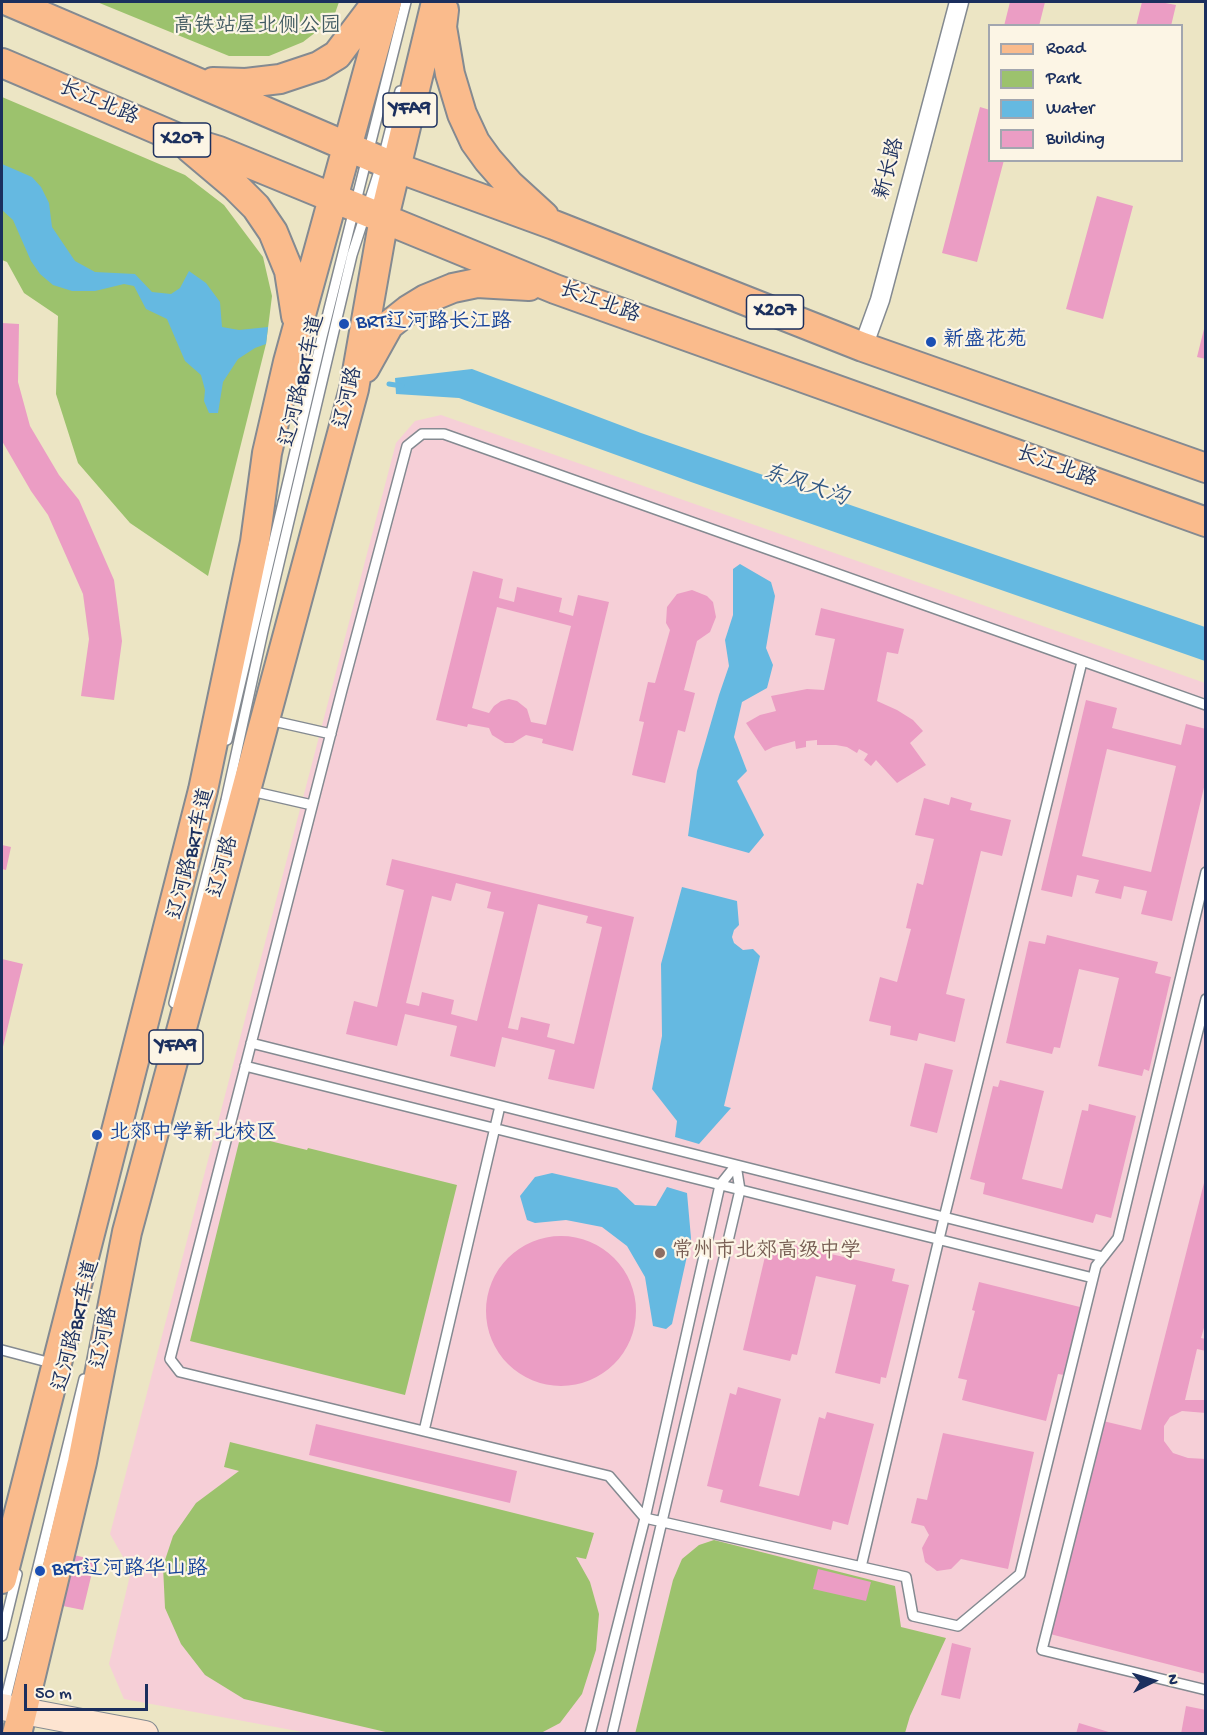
<!DOCTYPE html>
<meta charset="utf-8">
<style>
body{margin:0}
#map{position:relative;width:1207px;height:1735px;overflow:hidden;background:#ece5c4;font-family:"Gochi Hand",sans-serif}
canvas{display:block}
.frame{position:absolute;inset:0;border:3px solid #1b2f5e;pointer-events:none}
.legend{position:absolute;left:988px;top:24px;width:195px;height:138px;box-sizing:border-box;background:#fcf5e5;border:2px solid #a2a6af;margin:0;padding:8px 10px;list-style:none;font-size:18px;color:#1b2f5e}
.legend li{display:flex;align-items:center;gap:12px;height:30px}
.legend b{width:30px;border:2px solid #a2a6af}
.north{position:absolute;left:1123px;top:1651px;width:60px;height:60px;-webkit-text-stroke:4px #fcf5e5;paint-order:stroke;rotate:85deg;font-size:16px;font-weight:700;line-height:24px;text-align:center;color:#1b2f5e}
.north::after{content:'';display:block;margin:auto;width:21px;height:27px;background:#1b2f5e;clip-path:polygon(50% 0,100% 100%,50% 72%,0 100%)}
.scale{position:absolute;left:24px;top:1684px;width:124px;height:27px;box-sizing:border-box;border:3px solid #1b2f5e;border-top:0;padding-left:8px;font-size:18px;line-height:21px;white-space:nowrap;color:#1b2f5e;-webkit-text-stroke:4px #fcf5e5;paint-order:stroke}
</style>
<div id="map">
<canvas width="1207" height="1735"></canvas>
<div class="frame"></div>
<ul class="legend">
<li><b style="height:8px;background:#fabb8c"></b>Road</li>
<li><b style="height:16px;background:#9cc26d"></b>Park</li>
<li><b style="height:16px;background:#65b9e1"></b>Water</li>
<li><b style="height:16px;background:#eb9dc4"></b>Building</li>
</ul>
<div class="north">N</div>
<div class="scale">50 m</div>
</div>
<script>
const ctx = document.querySelector('canvas').getContext('2d');
ctx.lineJoin = 'round';
function fillPath(path, color) {
  ctx.fillStyle = color;
  ctx.fill(path, 'evenodd');
}
function shape(rows) {
  const path = new Path2D();
  for (const r of rows) {
    if (r.length === 3) {
      path.moveTo(r[0] + r[2], r[1]);
      path.arc(r[0], r[1], r[2], 0, 2 * Math.PI);
      continue;
    }
    path.moveTo(r[0], r[1]);
    for (let i = 2; i < r.length; i += 2) path.lineTo(r[i], r[i + 1]);
  }
  return path;
}
function stroke(path, color, width, dash) {
  ctx.strokeStyle = color;
  ctx.lineWidth = width;
  ctx.lineCap = dash ? 'butt' : 'round';
  ctx.setLineDash(dash || []);
  ctx.stroke(path);
}
function label(font, color, halo, rows, align = 'center') {
  ctx.font = font + ' "Gochi Hand","LXGW WenKai TC",sans-serif';
  ctx.lineWidth = 4.5;
  ctx.setLineDash([]);
  ctx.textBaseline = 'middle';
  ctx.strokeStyle = halo;
  ctx.fillStyle = color;
  for (const [text, x, y, turn = 0] of rows) {
    ctx.save();
    ctx.translate(x, y);
    ctx.rotate((+turn || 0) * Math.PI / 180);
    ctx.textAlign = isNaN(turn) ? turn : align;
    if (halo) ctx.strokeText(text, 0, 0);
    ctx.fillText(text, 0, 0);
    ctx.restore();
  }
}
fillPath(shape([
 [441,415,1205,683,1205,1733,308,1733,124,1699,109,1664,131,1571,110,1534,396,443,415,421]
]), '#f6cfd7');
fillPath(shape([
 [97,2,339,2,333,19,303,42,269,56,229,56],
 [2,97,185,175,224,205,263,257,272,296,266,344,208,576,130,523,78,463,56,394,58,316,24,293,7,262,2,260],
 [241,1134,307,1150,308,1148,457,1185,405,1395,190,1341],
 [230,1442,594,1533,586,1559,576,1557,590,1582,599,1614,596,1650,582,1694,560,1723,541,1733,390,1733,244,1699,205,1675,181,1644,165,1608,163,1566,173,1536,196,1503,239,1471,224,1467],
 [714,1540,895,1586,901,1627,946,1638,910,1716,905,1733,635,1734,673,1580,682,1559,699,1545]
]), '#9cc26d');
fillPath(shape([
 [2,164,32,177,41,187,49,203,52,227,75,261,95,272,135,274,152,292,171,294,180,288,189,271,206,283,220,302,222,327,239,330,268,327,266,344,255,348,238,359,223,382,218,413,209,413,204,401,205,390,201,375,185,361,167,319,146,309,134,286,124,284,95,291,72,291,53,285,40,274,31,261,13,220,2,210],
 [472,369,641,433,1205,627,1205,661,691,482,459,398,396,394,395,378],
 [740,564,771,582,775,596,766,648,773,665,767,688,742,702,734,737,747,771,737,781,764,835,749,853,688,836,697,771,719,695,729,666,725,640,733,615,733,569],
 [682,887,737,901,739,925,734,930,732,937,734,943,743,950,753,949,760,956,724,1106,731,1108,699,1144,675,1137,677,1121,652,1089,662,1036,661,964],
 [552,1173,617,1188,635,1205,656,1206,667,1187,687,1193,691,1238,672,1324,666,1329,653,1326,645,1277,627,1246,602,1227,566,1220,535,1223,527,1220,520,1196,535,1177]
]), '#65b9e1');
stroke(shape([
 [389,384,402,386]
]), '#65b9e1', 5);
fillPath(shape([
 [1010,2,1045,2,1039,26,1004,26],
 [1142,2,1160,2,1176,5,1171,26,1136,26],
 [980,107,990,110,990,160,1004,160,977,262,942,253],
 [1097,196,1133,206,1103,319,1066,309],
 [2,323,19,324,18,382,30,426,59,475,79,500,114,580,122,641,114,700,81,696,89,639,83,594,48,515,31,491,2,441],
 [1205,325,1206,325,1206,359,1197,357],
 [473,571,503,579,499,598,514,602,517,587,562,598,559,612,573,616,578,595,609,602,573,751,542,743,543,739,526,735,513,743,505,743,492,735,489,728,468,724,467,727,436,720],
 [497,607,571,626,546,725,531,722,527,709,517,701,509,699,501,701,494,706,489,713,472,708],
 [692,590,707,596,713,602,716,617,710,632,697,641,684,690,695,693,685,732,678,730,665,783,632,775,644,722,639,721,648,682,655,683,670,630,666,623,667,607,677,594],
 [821,608,904,629,898,654,887,652,877,701,897,710,913,720,923,731,910,743,926,765,897,783,876,760,871,766,864,760,868,754,859,749,857,753,847,747,836,745,817,745,817,740,806,741,806,747,796,749,795,741,773,747,765,751,746,723,760,715,776,711,771,696,807,689,824,690,835,639,815,635],
 [1086,700,1117,708,1112,728,1181,745,1186,724,1206,729,1206,779,1172,921,1141,914,1147,891,1124,886,1121,899,1095,893,1099,880,1077,875,1072,897,1041,890],
 [1107,749,1176,766,1151,872,1082,856],
 [951,797,972,803,970,810,1011,820,1002,856,981,851,946,994,965,999,955,1042,919,1033,917,1041,890,1035,891,1026,869,1021,880,977,897,982,911,929,906,928,917,883,923,885,934,839,915,835,924,798,949,805],
 [2,845,11,847,6,870,2,869],
 [392,859,634,917,594,1089,548,1079,555,1050,502,1037,495,1067,450,1056,457,1026,405,1014,397,1046,346,1034,354,1001,377,1007,404,890,386,885],
 [456,883,491,892,487,908,504,912,477,1021,451,1014,454,1000,422,992,419,1006,406,1003,432,896,451,901],
 [538,904,588,916,586,923,602,927,574,1044,547,1037,550,1024,521,1017,518,1030,508,1028],
 [1047,935,1158,962,1155,973,1171,977,1149,1071,1144,1069,1142,1076,1098,1066,1119,978,1079,969,1060,1048,1054,1047,1052,1054,1006,1043,1029,941,1045,944],
 [2,959,23,964,2,1051],
 [925,1063,953,1070,937,1133,910,1126],
 [1000,1080,1044,1091,1022,1179,1062,1189,1082,1110,1088,1111,1089,1104,1136,1116,1111,1218,1096,1214,1093,1223,983,1194,985,1183,970,1179,993,1086,998,1087],
 [1205,1179,1206,1321,1201,1338,1206,1339,1206,1351,1197,1349,1185,1400,1206,1400,1206,1413,1182,1411,1170,1417,1164,1426,1164,1441,1173,1453,1188,1458,1206,1459,1206,1674,1050,1634,1103,1421,1141,1430],
 [561,1311,75],
 [784,1243,895,1269,892,1281,909,1285,886,1378,881,1377,880,1384,835,1373,856,1285,816,1276,797,1355,792,1354,790,1361,743,1350,767,1248,782,1252],
 [979,1282,1080,1307,1064,1375,1058,1374,1046,1421,962,1400,967,1380,958,1378,975,1311,972,1310],
 [738,1387,781,1399,759,1486,799,1496,819,1417,825,1419,827,1412,874,1424,848,1525,833,1521,831,1530,720,1502,723,1490,707,1486,730,1393,736,1395],
 [316,1424,517,1471,510,1503,309,1455],
 [943,1433,1034,1452,1008,1569,961,1559,951,1569,937,1571,925,1562,922,1548,929,1535,924,1526,911,1523,917,1498,927,1500],
 [74,1555,95,1560,83,1610,63,1606],
 [818,1569,871,1582,866,1601,813,1589],
 [952,1643,971,1648,960,1699,941,1695],
 [1186,1706,1206,1710,1206,1734,1181,1734],
 [1079,1723,1112,1733,1112,1734,1076,1734]
]), '#eb9dc4');
const lane = shape([
 [1206,705,444,434,422,434,407,446,342,690,170,1359,180,1372,609,1476,645,1518,906,1577,913,1616,958,1626,1020,1574,1096,1266,1118,1238,1206,872],
 [269,720,331,734],
 [227,740,322,337,406,2],
 [251,791,312,805],
 [1206,999,1042,1650,1206,1690],
 [174,1003,226,800,263,631,352,255,382,162,400,91],
 [251,1043,1103,1257],
 [245,1066,1093,1278],
 [2,1350,55,1364],
 [424,1431,500,1106],
 [861,1567,944,1218,1082,662],
 [2,1636,17,1574],
 [4,1706,84,1379],
 [590,1734,645,1518,720,1185,736,1165,740,1190,612,1734]
]);
const street = shape([
 [863,347,880,300,959,2]
]);
const secondary = shape([
 [2,1707,145,1734]
]);
const primary = shape([
 [10,2,395,167,554,225,863,347,1206,468],
 [444,10,442,27,450,74,462,114,475,142,488,160,509,184,544,216],
 [2,63,180,139,219,151,555,289,1206,522],
 [213,82,246,83,280,79,319,66,337,55,377,2],
 [190,148,235,186,256,207,273,232,289,271,296,316],
 [365,368,389,325,408,310,426,299,453,288,477,283,529,286],
 [2,1579,203,790,255,542,267,453,288,362,387,2],
 [17,1734,82,1462,127,1232,354,389,384,218,436,2]
]);
stroke(lane, '#848a91', 12);
stroke(street, '#848a91', 21);
stroke(secondary, '#848a91', 28);
stroke(primary, '#848a91', 32);
stroke(lane, '#fff', 9);
stroke(street, '#fff', 18);
stroke(secondary, '#fde4d1', 26);
stroke(primary, '#fabb8c', 28);
for (const [x, y, r, color] of [
 [344,324,6,"#1a4fb4"],
 [931,342,6,"#1a4fb4"],
 [97,1135,6,"#1a4fb4"],
 [660,1253,6,"#8d6e63"],
 [40,1571,6,"#1a4fb4"]
]) {
  const dot = new Path2D();
  dot.arc(x, y, r, 0, 2 * Math.PI);
  ctx.fillStyle = color;
  ctx.fill(dot);
  stroke(dot, '#fcf5e5', 2);
}
for (const [x, y, w] of [
 [410,110,54],
 [182,140,57],
 [775,312,57],
 [176,1047,54]
]) {
  const box = new Path2D();
  box.roundRect(x - w / 2, y - 17, w, 34, 4.5);
  ctx.fillStyle = '#fcf5e5';
  ctx.fill(box);
  stroke(box, '#1b2f5e', 1.5);
}
label('bold 20px', '#1b2f5e', null, [
 ["YFA9",410,110],
 ["X207",182,140],
 ["X207",775,312],
 ["YFA9",176,1047]
]);
label('21px', '#425b62', '#fcf5e5', [
 ["高铁站屋北侧公园",257,28]
]);
label('21px', '#1b2f5e', '#fcf5e5', [
 ["长江北路",98,104,23],
 ["新长路",891,169,-75],
 ["长江北路",599,304,20],
 ["辽河路BRT车道",304,381,-77],
 ["辽河路",350,398,-77],
 ["长江北路",1056,468,20],
 ["辽河路BRT车道",193,854,-76],
 ["辽河路",225,867,-75],
 ["辽河路BRT车道",78,1326,-76],
 ["辽河路",106,1338,-79]
]);
label('21px', '#164399', '#fcf5e5', [
 ["BRT辽河路长江路",356,324],
 ["新盛花苑",943,342],
 ["北郊中学新北校区",109,1135],
 ["BRT辽河路华山路",52,1571]
], 'left');
label('21px', '#785e54', '#fcf5e5', [
 ["常州市北郊高级中学",672,1253]
], 'left');
label('italic 22px', '#315885', '#fcf5e5', [
 ["东风大沟",805,487,19]
]);
</script>
